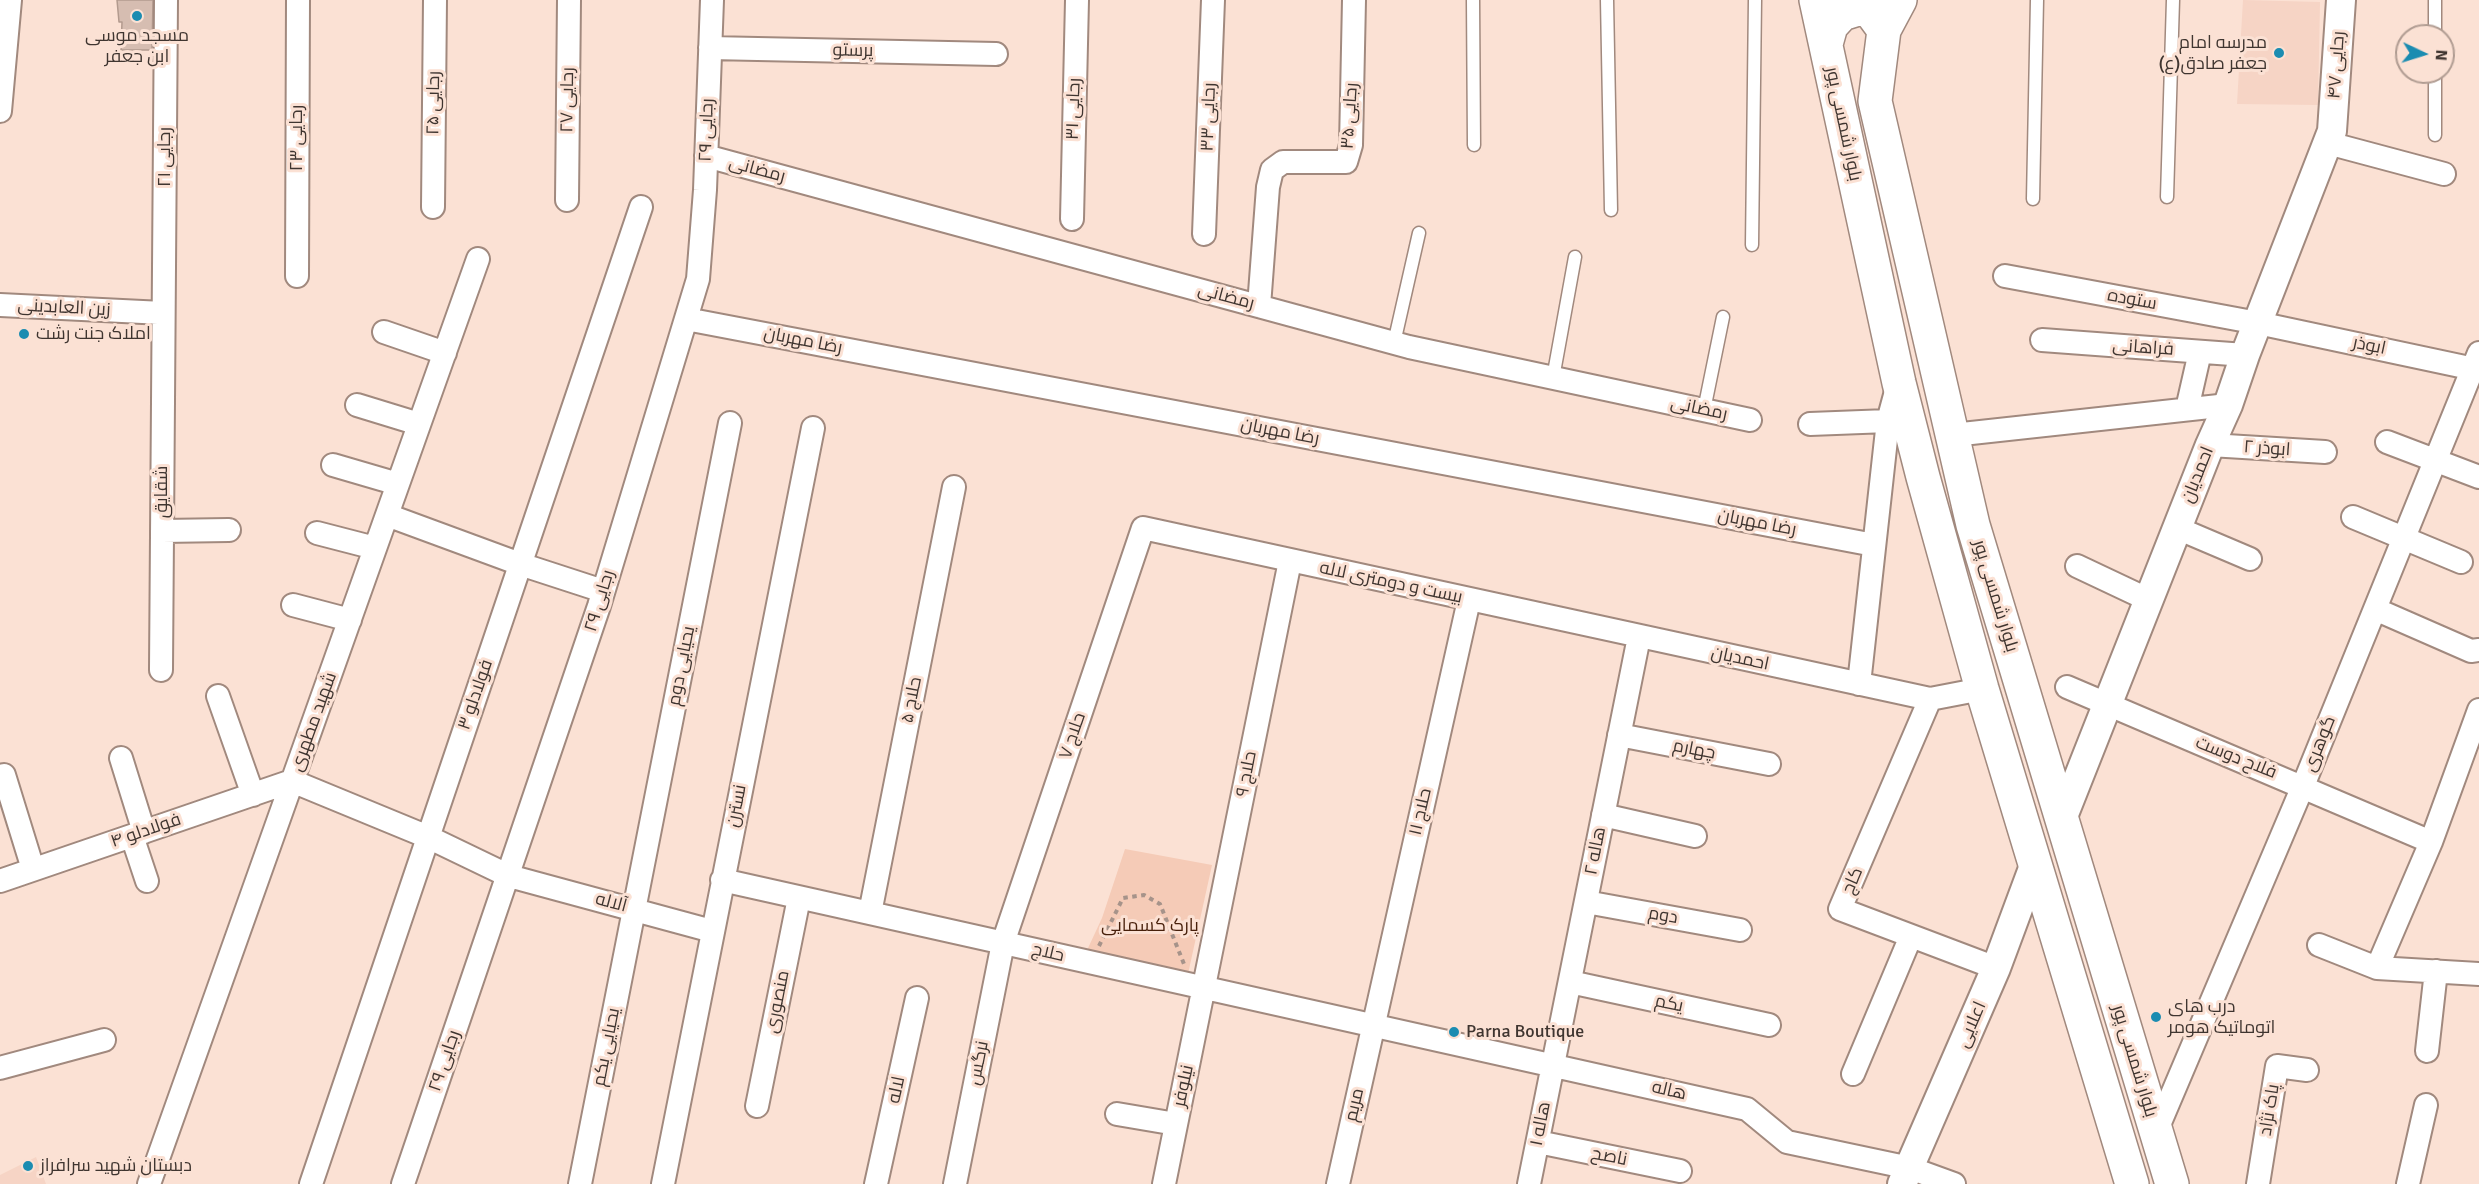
<!DOCTYPE html>
<meta charset="utf-8">
<style>
body{margin:0}
#map{position:relative;width:2479px;height:1184px;overflow:hidden;background:#fbe1d4;font-family:Signika,sans-serif}
canvas{display:block}
.north{position:absolute;left:2395px;top:24px;width:60px;height:60px;box-sizing:border-box;background:#fbe1d4;border:2px solid #b09c92;border-radius:50%;rotate:94deg;font-size:16px;font-weight:700;line-height:24px;text-align:center;color:#3f3530}
.north::after{content:'';display:block;margin:auto;width:21px;height:27px;background:#1b8cb1;clip-path:polygon(50% 0,100% 100%,50% 72%,0 100%)}
</style>
<div id="map">
<canvas width="2479" height="1184"></canvas>
<div class="north">N</div>
</div>
<script>
const ctx = document.querySelector('canvas').getContext('2d');
ctx.lineJoin = 'round';
function fillPath(path, color) {
  ctx.fillStyle = color;
  ctx.fill(path, 'evenodd');
}
function shape(rows) {
  const path = new Path2D();
  for (const r of rows) {
    path.moveTo(r[0], r[1]);
    for (let i = 2; i < r.length; i += 2) path.lineTo(r[i], r[i + 1]);
  }
  return path;
}
function stroke(path, color, width, dash) {
  ctx.strokeStyle = color;
  ctx.lineWidth = width;
  ctx.lineCap = dash ? 'butt' : 'round';
  ctx.setLineDash(dash || []);
  ctx.stroke(path);
}
function label(font, color, halo, rows, align = 'center') {
  ctx.font = font + ' Signika,Cairo,sans-serif';
  ctx.lineWidth = 6;
  ctx.setLineDash([]);
  ctx.textBaseline = 'middle';
  ctx.strokeStyle = halo;
  ctx.fillStyle = color;
  for (const [text, x, y, turn = 0] of rows) {
    ctx.save();
    ctx.translate(x, y);
    ctx.rotate((+turn || 0) * Math.PI / 180);
    ctx.textAlign = isNaN(turn) ? turn : align;
    if (halo) ctx.strokeText(text, 0, 0);
    ctx.fillText(text, 0, 0);
    ctx.restore();
  }
}
fillPath(shape([
 [2243,0,2320,2,2318,105,2237,104],
 [36,1157,46,1184,0,1184,0,1175]
]), '#f6d4c5');
fillPath(shape([
 [1125,849,1212,865,1186,983,1082,961,1102,918]
]), '#f5cbb7');
const building = shape([
 [117,0,153,0,152,50,121,50,122,22,119,22,117,0]
]);
fillPath(building, '#d6bdb1');
stroke(building, '#b29a8e', 1.5);
const service = shape([
 [1473,0,1474,145],
 [1607,0,1611,210],
 [2435,0,2435,36],
 [2435,72,2435,135],
 [2167,197,2173,0],
 [2033,199,2037,0],
 [1752,245,1755,0],
 [1394,343,1419,233],
 [1553,378,1575,257],
 [1704,410,1723,317]
]);
const minor = shape([
 [710,48,996,54],
 [0,111,10,0],
 [2328,143,2444,174],
 [706,156,1409,347,1750,420],
 [567,200,569,0],
 [433,207,435,0],
 [1072,219,1077,0],
 [1204,234,1213,0],
 [297,276,298,0],
 [2005,276,2258,323,2479,370],
 [0,305,163,313],
 [1259,306,1268,187,1272,170,1283,162,1346,162,1351,145,1354,0],
 [686,319,1874,545],
 [384,332,445,353],
 [2042,340,2245,355],
 [357,405,419,424],
 [2187,409,2200,352],
 [1810,424,1888,421],
 [1953,435,2228,405],
 [2387,442,2479,477],
 [2210,445,2325,452],
 [333,465,398,484],
 [387,515,520,564,603,591],
 [2353,517,2461,562],
 [2177,528,2250,559],
 [162,531,229,530],
 [317,533,375,548],
 [2077,566,2149,600],
 [293,605,350,620],
 [2375,609,2471,651,2479,650],
 [161,670,166,0],
 [1859,684,1888,421,1898,384],
 [2067,687,2431,842],
 [218,696,253,795],
 [1930,699,1840,909,1996,968],
 [1619,735,1769,764],
 [121,758,144,832],
 [4,775,33,869],
 [1603,815,1695,836],
 [132,836,147,881],
 [722,880,1747,1109,1787,1142,1910,1168,1954,1184],
 [0,881,292,781,428,837,509,876,712,931],
 [1586,902,1740,930],
 [870,913,954,487],
 [2319,945,2377,968,2479,974],
 [2377,968,2431,842,2479,710],
 [1570,982,1769,1025],
 [2427,1051,2436,971],
 [0,1068,104,1040],
 [1853,1074,1911,936],
 [757,1106,799,898],
 [1117,1114,1176,1124],
 [2156,1132,2303,786,2479,353],
 [1538,1142,1680,1171],
 [149,1184,478,259],
 [311,1184,641,207],
 [403,1184,599,606,698,279,705,190,712,0],
 [580,1184,730,423],
 [663,1184,813,428],
 [876,1184,917,998],
 [955,1184,1003,943,1143,528,1930,699,1982,689],
 [1164,1184,1290,561],
 [1338,1184,1469,600],
 [1529,1184,1639,637],
 [2258,1184,2277,1066,2307,1070],
 [2408,1184,2426,1105]
]);
const tertiary = shape([
 [2062,819,2210,445,2228,405,2245,355,2332,131,2341,0],
 [1902,1184,1996,968,2035,863]
]);
const primary = shape([
 [1816,0,1899,383,1923,477,1982,689,2132,1184],
 [1900,0,1884,30,1875,101,1973,525,2172,1184],
 [1826,44,1831,26,1842,14,1858,9,1870,11,1884,30]
]);
stroke(service, '#a1897e', 15);
stroke(minor, '#a1897e', 26);
stroke(tertiary, '#a1897e', 32);
stroke(primary, '#a1897e', 36);
stroke(shape([
 [1099,946,1123,898,1144,895,1160,904,1184,964]
]), '#a6938a', 4, [4.5, 4.5]);
stroke(service, '#fff', 12);
stroke(minor, '#fff', 22);
stroke(tertiary, '#fff', 28);
stroke(primary, '#fff', 33);
for (const [x, y, r, color] of [
 [137,16,6,"#1b8cb1"],
 [2279,53,6,"#1b8cb1"],
 [24,334,6,"#1b8cb1"],
 [2156,1017,6,"#1b8cb1"],
 [1454,1032,6,"#1b8cb1"],
 [28,1166,6,"#1b8cb1"]
]) {
  const dot = new Path2D();
  dot.arc(x, y, r, 0, 2 * Math.PI);
  ctx.fillStyle = color;
  ctx.fill(dot);
  stroke(dot, '#fbe1d4', 2);
}
label('18px', '#3f3530', '#fbe1d4', [
 ["مسجد موسی",137,36,"center"],
 ["ابن جعفر",137,57,"center"],
 ["مدرسه امام",2267,43,"right"],
 ["جعفر صادق(ع)",2267,64,"right"],
 ["املاک جنت رشت",36,334],
 ["درب های",2168,1007],
 ["اتوماتیک هومر",2168,1028],
 ["Parna Boutique",1466,1032],
 ["دبستان شهید سرافراز",40,1166]
], 'left');
label('18px', '#3f3530', '#fbe1d4', [
 ["پرستو",853,51,1],
 ["رجایی ۴۷",2337,65,-86],
 ["رجایی ۲۷",568,100,-89],
 ["رجایی ۲۵",434,103,-89],
 ["رجایی ۳۱",1074,109,-88],
 ["رجایی ۳۵",1350,116,-86],
 ["رجایی ۳۳",1209,117,-88],
 ["بلوار شمسی پور",1843,124,78],
 ["رجایی ۲۹",707,130,-88],
 ["رجایی ۲۳",297,138,-90],
 ["رجایی ۲۱",165,157,-90],
 ["رمضانی",757,170,15],
 ["رمضانی",1226,297,15],
 ["ستوده",2132,300,11],
 ["زین العابدینی",64,308,3],
 ["رضا مهربان",803,341,11],
 ["ابوذر",2369,346,12],
 ["فراهانی",2143,348,4],
 ["رمضانی",1699,409,12],
 ["رضا مهربان",1280,432,11],
 ["ابوذر ۲",2267,449,4],
 ["احمدیان",2198,475,-68],
 ["شقایق",162,492,-90],
 ["رضا مهربان",1757,523,11],
 ["بیست و دومتری لاله",1391,583,12],
 ["بلوار شمسی پور",1995,596,73],
 ["رجایی ۲۹",600,601,-73],
 ["احمدیان",1740,659,12],
 ["یحیایی دوم",682,666,-79],
 ["فولادلو ۳",476,695,-71],
 ["حلاج ۵",912,700,-79],
 ["شهید مطهری",314,722,-70],
 ["حلاج ۷",1073,736,-71],
 ["گوهری",2320,744,-68],
 ["چهارم",1694,750,11],
 ["فلاح دوست",2236,758,22],
 ["حلاج ۹",1247,774,-79],
 ["نسترن",737,806,-79],
 ["حلاج ۱۱",1421,812,-77],
 ["فولادلو ۴",146,831,-19],
 ["هاله ۲",1596,851,-79],
 ["کاج",1853,881,-67],
 ["آلاله",611,903,15],
 ["دوم",1663,916,10],
 ["حلاج",1048,953,13],
 ["منصوری",778,1002,-79],
 ["یکم",1669,1004,12],
 ["اعلایی",1972,1025,-67],
 ["یحیایی یکم",607,1047,-79],
 ["رجایی ۲۹",445,1061,-71],
 ["بلوار شمسی پور",2134,1061,73],
 ["نرگس",979,1063,-79],
 ["نیلوفر",1184,1086,-78],
 ["لاله",897,1090,-78],
 ["هاله",1669,1091,13],
 ["مریم",1355,1105,-77],
 ["پاک نژاد",2270,1110,-81],
 ["هاله ۱",1541,1124,-79],
 ["ناصح",1609,1157,11]
]);
label('18px', '#471f0a', '#fbe1d4', [
 ["پارک کسمایی",1150,926]
]);
</script>
